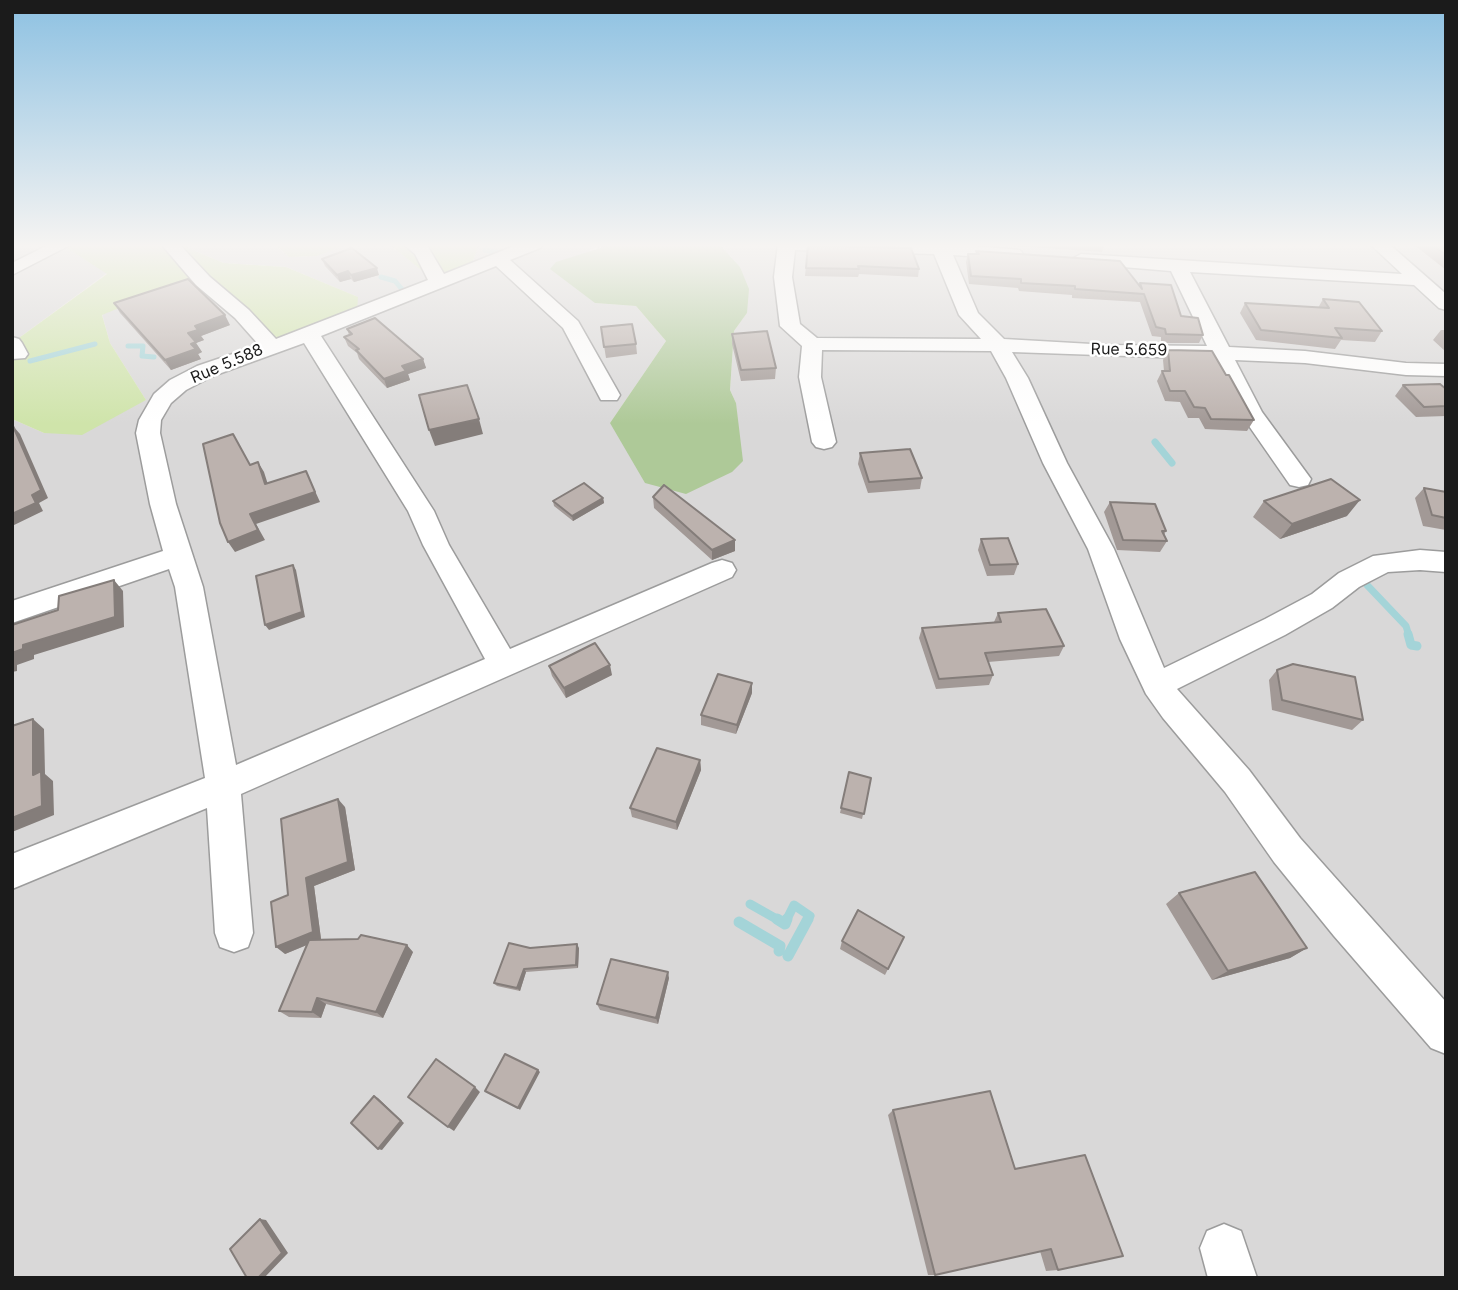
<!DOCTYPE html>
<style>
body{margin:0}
#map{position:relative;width:1458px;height:1290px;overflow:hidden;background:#ece7e1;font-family:Inter,sans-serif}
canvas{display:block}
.frame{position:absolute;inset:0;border:14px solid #1b1b1b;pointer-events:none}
</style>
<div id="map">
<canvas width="1458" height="1290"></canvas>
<div class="frame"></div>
</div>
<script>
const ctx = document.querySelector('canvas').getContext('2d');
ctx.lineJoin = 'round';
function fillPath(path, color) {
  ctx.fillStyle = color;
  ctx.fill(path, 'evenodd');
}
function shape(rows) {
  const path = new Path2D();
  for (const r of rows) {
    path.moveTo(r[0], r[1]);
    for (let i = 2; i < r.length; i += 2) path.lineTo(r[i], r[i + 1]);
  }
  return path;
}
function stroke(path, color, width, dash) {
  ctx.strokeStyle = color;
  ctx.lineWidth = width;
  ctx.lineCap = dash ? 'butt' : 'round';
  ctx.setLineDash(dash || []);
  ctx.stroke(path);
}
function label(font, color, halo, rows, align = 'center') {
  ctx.font = font + ' Inter,sans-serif';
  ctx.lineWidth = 5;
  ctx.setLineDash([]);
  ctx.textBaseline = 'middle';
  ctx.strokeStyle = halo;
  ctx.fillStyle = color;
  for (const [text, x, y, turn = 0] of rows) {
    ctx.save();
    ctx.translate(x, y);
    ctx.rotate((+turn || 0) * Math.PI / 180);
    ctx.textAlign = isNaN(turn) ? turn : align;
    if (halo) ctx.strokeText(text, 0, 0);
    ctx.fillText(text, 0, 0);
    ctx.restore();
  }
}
fillPath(shape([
 [12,244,61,244,107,273,12,343],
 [186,244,275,244,289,257,317,256,341,244,389,244,431,277,472,264,479,244,613,244,590,250,595,303,636,306,666,341,610,423,736,403,730,390,734,331,747,313,740,267,719,244,1446,244,1446,1278,12,1278,12,419,44,433,146,400,110,343,102,314,168,288,210,275,236,313,358,297,286,267,224,263,188,248]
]), '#d9d8d8');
fillPath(shape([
 [61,244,186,244,188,248,224,263,286,267,358,297,357,311,287,339,256,333,236,313,210,275,168,288,102,315,110,343,146,400,82,435,44,433,12,419,12,343,107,274],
 [275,244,347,244,317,256,289,257],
 [389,244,479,244,472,264,451,275,430,277]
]), '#cfe4aa');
fillPath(shape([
 [613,244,719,244,740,267,749,289,747,313,734,331,730,390,736,403,743,461,732,472,686,494,645,483,610,423,666,341,636,306,595,303,550,269,556,262]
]), '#aec998');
stroke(shape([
 [485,250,499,253,508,250],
 [381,277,395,281,406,294],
 [128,346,143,346,142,356,154,357],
 [30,361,95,344]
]), '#a4d4d8', 5);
stroke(shape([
 [1155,442,1172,463],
 [1367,585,1406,626,1409,636]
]), '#a4d4d8', 7);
stroke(shape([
 [1408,634,1411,645,1417,646],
 [750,904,780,921],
 [786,921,794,905,810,916,807,921]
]), '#a4d4d8', 9);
stroke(shape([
 [777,919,785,924,787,919],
 [739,922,780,946,779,951],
 [788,956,808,919]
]), '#a4d4d8', 11);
const minor = shape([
 [50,244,72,244,12,275,12,263,50,244],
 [161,244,179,244,210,277,249,310,276,339,428,280,415,254,403,244,423,244,428,247,444,274,519,244,543,244,540,248,510,260,578,321,620,395,617,400,601,400,563,328,496,266,321,336,434,511,449,545,510,649,712,563,722,560,732,563,736,570,732,577,241,794,253,933,248,947,234,952,220,947,215,933,207,808,12,889,12,854,205,778,175,587,169,569,12,623,12,601,163,551,150,504,136,433,139,420,154,394,170,380,197,366,259,345,235,318,196,285,161,244],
 [304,343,408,511,423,545,485,659,236,765,203,587,176,504,160,433,161,420,171,403,186,390,213,376,304,343],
 [778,244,948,244,1020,250,1023,254,1014,259,953,255,978,313,1004,339,1109,345,1207,346,1171,271,1075,263,1072,259,1081,254,1402,274,1370,244,1389,244,1446,294,1446,310,1439,308,1414,285,1190,272,1229,347,1305,351,1406,363,1446,364,1446,376,1406,375,1305,363,1235,360,1262,412,1311,479,1308,485,1299,487,1290,485,1240,413,1214,359,1012,352,1028,378,1067,463,1114,549,1164,668,1265,619,1312,594,1339,573,1373,556,1420,550,1446,552,1446,572,1420,570,1388,572,1359,587,1332,608,1285,635,1177,689,1249,770,1300,838,1446,1002,1446,1054,1431,1048,1334,936,1274,862,1225,792,1163,718,1146,694,1120,639,1088,549,1043,463,1006,378,991,351,822,350,821,377,836,442,832,447,824,449,816,447,812,442,799,377,802,346,780,326,774,277,778,244],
 [795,250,934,254,959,315,981,339,817,338,800,324,792,277,795,250],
 [12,337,19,339,22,343,28,354,25,358,12,359,12,337],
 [1224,1224,1241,1231,1257,1278,1208,1278,1200,1248,1207,1231,1224,1224]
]);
stroke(minor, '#9c9c9c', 3);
fillPath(minor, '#fff');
fillPath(shape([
 [985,244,1105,244,1102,252],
 [1413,244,1446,244,1446,270],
 [808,245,919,269,918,277,859,274,858,277,805,276],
 [976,251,1139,285,1140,283,1203,335,1199,343,1161,343,1161,337,1152,336,1140,302,1072,298,1072,295,1019,291,1018,288,969,284,966,262,968,254,975,254],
 [322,259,379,275,354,282,351,279,340,282,325,266],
 [1323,299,1382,331,1375,342,1341,340,1335,349,1256,340,1240,313,1245,303,1318,308],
 [114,303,230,325,201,336,204,340,196,343,202,352,198,354,201,359,171,370,120,313],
 [601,327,636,344,637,354,606,358],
 [347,329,423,359,426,368,408,374,410,380,387,388,359,359,357,353,348,346,344,337,349,335],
 [1441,330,1446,330,1446,352,1433,340],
 [732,334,776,368,775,379,741,381,732,344],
 [1168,350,1254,420,1247,431,1205,429,1199,418,1188,418,1180,402,1165,401,1157,381,1162,371,1164,371,1163,360],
 [1403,385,1446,389,1446,416,1416,417,1395,396],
 [860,453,922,478,920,489,868,493,858,464],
 [1424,488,1446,492,1446,530,1423,526,1415,498],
 [653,497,735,551,712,560,654,508],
 [603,498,604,503,573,521,554,506,553,501],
 [1264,501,1347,516,1280,539,1253,517],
 [1110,502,1166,531,1164,535,1167,541,1160,552,1117,550,1104,512],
 [981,539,1018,564,1014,575,987,576,978,550],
 [998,613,1064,646,1059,656,988,662,993,675,989,685,936,689,919,638,922,628,994,622],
 [549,666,612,675,566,698,552,676],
 [1277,670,1363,720,1352,730,1272,710,1269,680],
 [752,693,736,734,701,725,701,715],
 [700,760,701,770,677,830,632,817,630,808],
 [849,772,871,778,862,819,840,813],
 [345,807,355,870,314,886,321,939,413,952,383,1018,326,1004,321,1018,289,1017,279,1011,307,945,285,954,288,895],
 [1179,893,1307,948,1290,958,1212,980,1166,904],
 [904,937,885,975,840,949,842,941],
 [530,948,579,948,578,968,526,972,520,991,497,986,494,983],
 [669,978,658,1024,600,1010,597,1004],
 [893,1110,1015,1169,1085,1155,1058,1270,1046,1271,1040,1251,935,1275,928,1275,888,1115]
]), '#a29996');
fillPath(shape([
 [377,268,379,275,354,282,351,275],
 [348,271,351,279,340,282,337,275],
 [225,315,230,325,201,336,204,340,196,343,202,352,198,354,201,359,171,370,165,360,191,344,188,333,195,326],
 [423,359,426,368,408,374,410,380,387,388,384,379,402,366],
 [479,419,483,434,435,446,429,430],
 [13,426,20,434,48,498,39,503,43,511,12,526],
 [258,462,264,472,271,494,265,484],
 [306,471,320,502,256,524,265,540,235,552,228,542,250,514],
 [603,498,604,503,573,521,572,516],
 [1360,500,1347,516,1280,539,1292,524],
 [735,540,735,551,712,560,712,550],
 [293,565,296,570,305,617,269,630,265,625],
 [114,580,123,591,124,627,34,655,34,659,17,665,17,671,12,672,12,653],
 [610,665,612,675,566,698,564,688],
 [752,683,752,693,736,734,737,725],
 [33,719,44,729,45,774,53,781,54,815,12,832,12,818,33,775],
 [700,760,701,770,677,830,676,822],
 [338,799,345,807,355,870,314,886,321,939,285,954,276,947],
 [577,944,579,948,578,968,576,965],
 [407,945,413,952,383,1018,376,1012],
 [1307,948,1290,958,1212,980,1228,971],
 [524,969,526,972,520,991,517,988],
 [668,972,669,978,658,1024,656,1018],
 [317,998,326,1004,321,1018,312,1012],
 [538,1070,540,1072,520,1110,518,1108],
 [475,1087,480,1092,454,1131,448,1127],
 [374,1096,378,1098,404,1123,382,1150,378,1149],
 [260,1219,266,1220,288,1253,264,1278,258,1278]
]), '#847d7a');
const building = shape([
 [1431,244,1446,244,1446,255,1431,244],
 [808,245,911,248,919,269,858,266,859,269,806,268,808,245],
 [352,248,377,268,351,275,348,271,337,275,322,259,352,248],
 [976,251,1120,261,1142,289,1140,283,1171,285,1181,316,1198,318,1203,335,1166,334,1165,329,1156,327,1144,294,1075,289,1075,286,1021,283,1021,279,971,276,968,254,979,254,976,251],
 [188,279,225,315,195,326,198,330,188,333,196,342,191,344,196,349,165,360,114,303,188,279],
 [1323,299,1359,302,1382,331,1335,328,1342,338,1261,330,1245,303,1329,308,1323,299],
 [375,318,423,359,402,366,406,371,384,379,356,350,359,349,344,337,352,334,347,329,375,318],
 [632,324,636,344,604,347,601,327,632,324],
 [767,331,776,368,741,370,732,334,767,331],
 [1168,350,1212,351,1226,375,1229,375,1254,420,1211,419,1205,408,1194,407,1185,391,1170,391,1162,371,1170,371,1168,350],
 [1440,384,1446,389,1446,406,1424,407,1403,385,1440,384],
 [467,385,479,419,429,430,419,395,467,385],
 [13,426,41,490,32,495,36,503,12,514,12,427,13,426],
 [233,434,250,465,258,462,265,484,306,471,315,492,250,514,258,530,228,542,220,523,203,444,233,434],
 [910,449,922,478,869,482,860,453,910,449],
 [1331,479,1360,500,1292,524,1264,501,1331,479],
 [584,483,603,498,572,516,553,501,584,483],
 [664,485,735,540,712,550,653,497,664,485],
 [1424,488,1446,492,1446,518,1432,515,1424,488],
 [1110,502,1155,504,1166,531,1162,531,1167,541,1123,540,1110,502],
 [1008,538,1018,564,990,565,981,539,1008,538],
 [293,565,302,612,265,625,256,576,293,565],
 [114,580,115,617,23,645,23,649,12,653,12,625,58,610,59,596,114,580],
 [1046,609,1064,646,985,653,993,675,939,679,922,628,1001,622,998,613,1046,609],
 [595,643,610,665,564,688,549,666,595,643],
 [1293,664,1355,677,1363,720,1282,700,1277,670,1293,664],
 [718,674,752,683,737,725,701,715,718,674],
 [33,719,33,775,41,771,42,806,12,818,12,726,33,719],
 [657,748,700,760,676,822,630,808,657,748],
 [849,772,871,778,864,814,841,808,849,772],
 [338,799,348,862,306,878,313,932,276,947,271,902,288,895,281,819,338,799],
 [1255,872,1307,948,1228,971,1179,893,1255,872],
 [858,910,904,937,888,969,842,941,858,910],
 [361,935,407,945,376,1012,317,998,312,1012,279,1011,309,940,358,939,361,935],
 [509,943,530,948,577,944,576,965,524,969,517,988,494,983,509,943],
 [611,959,668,972,656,1018,597,1004,611,959],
 [505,1054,538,1070,518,1108,485,1091,505,1054],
 [436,1059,475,1087,448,1127,408,1097,436,1059],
 [990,1091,1015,1169,1085,1155,1123,1256,1058,1270,1051,1249,935,1275,893,1110,990,1091],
 [374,1096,401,1121,378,1149,351,1123,374,1096],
 [260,1219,282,1253,258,1278,247,1278,230,1249,260,1219]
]);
fillPath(building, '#bcb2ae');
stroke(building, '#847d7a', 2);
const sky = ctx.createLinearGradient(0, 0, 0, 424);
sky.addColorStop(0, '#8dc1e2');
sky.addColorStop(0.58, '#f6f4f2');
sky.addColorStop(1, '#f6f4f200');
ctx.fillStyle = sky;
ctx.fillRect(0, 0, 1458, 424);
label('16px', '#1b1b1b', '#fff', [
 ["Rue 5.659",1129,350,1],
 ["Rue 5.588",227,364,-23]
]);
</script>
